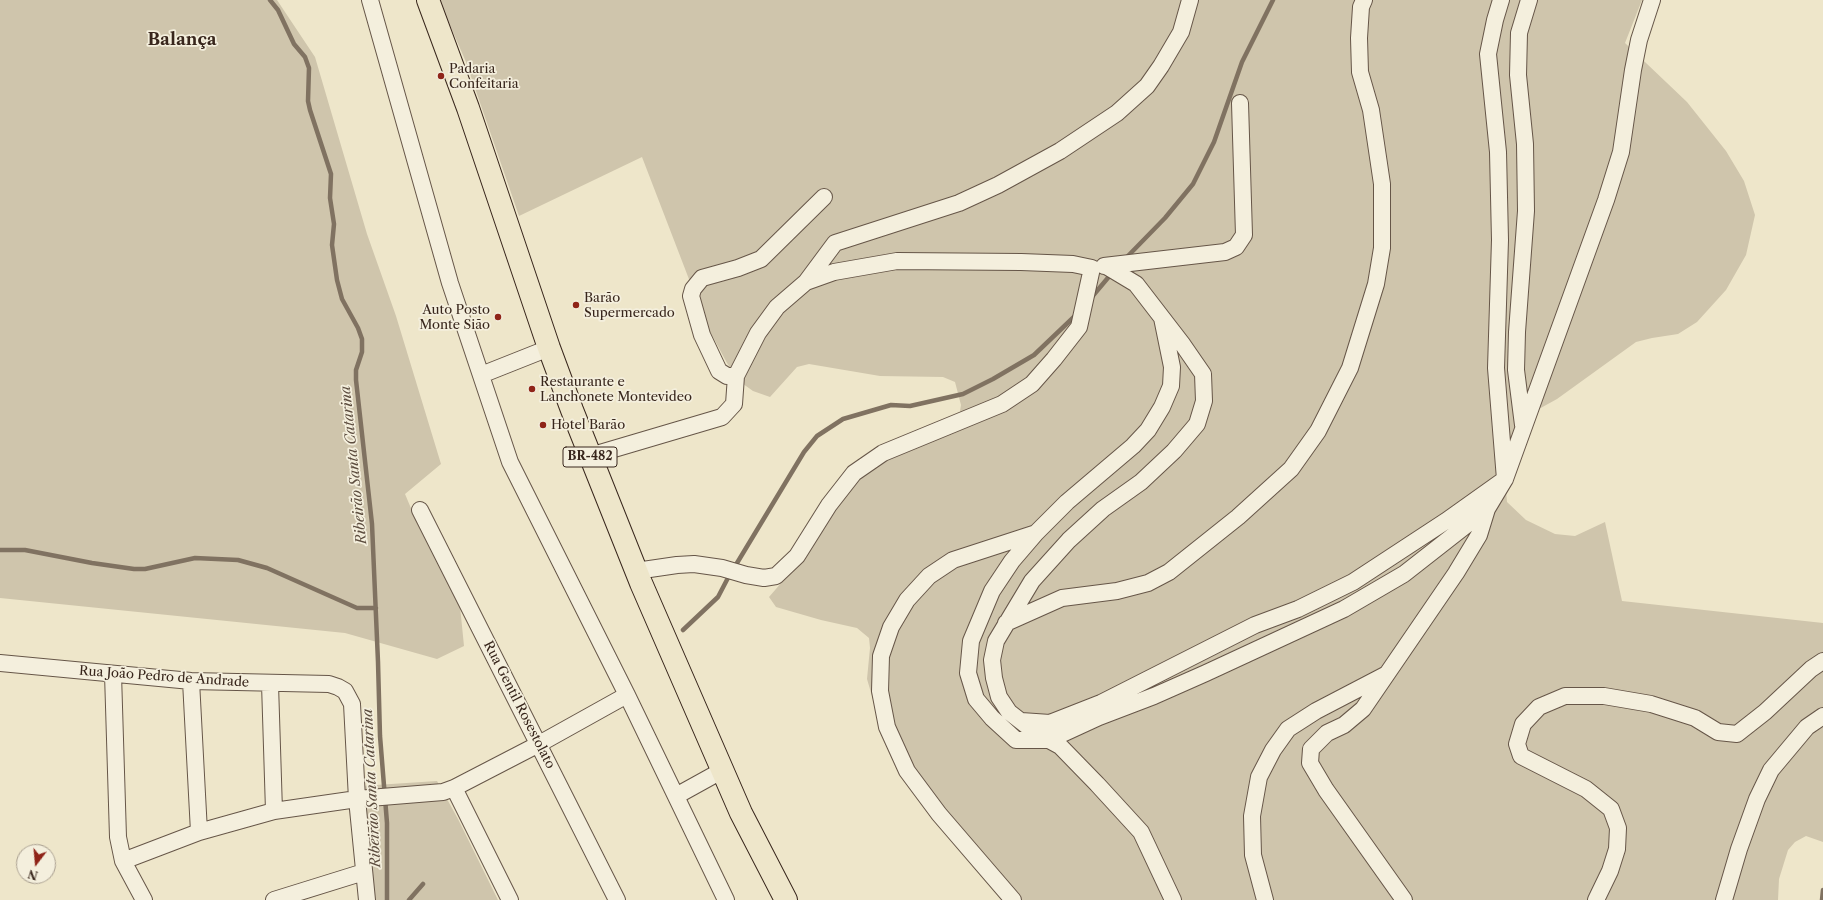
<!DOCTYPE html>
<meta charset="utf-8">
<style>
body{margin:0}
#map{position:relative;width:1823px;height:900px;overflow:hidden;background:#eee6ca;font-family:"Libre Caslon Text",serif}
canvas{display:block}
.north{position:absolute;left:16px;top:844px;width:40px;height:40px;box-sizing:border-box;background:#f4efdd;border:1px solid #a99f90;border-radius:50%;rotate:196deg;font-size:11px;font-weight:700;line-height:16px;text-align:center;color:#38261c}
.north::after{content:'';display:block;margin:auto;width:14px;height:18px;background:#8f2418;clip-path:polygon(50% 0,100% 100%,50% 72%,0 100%)}
</style>
<div id="map">
<canvas width="1823" height="900"></canvas>
<div class="north">N</div>
</div>
<script>
const ctx = document.querySelector('canvas').getContext('2d');
ctx.lineJoin = 'round';
function fillPath(path, color) {
  ctx.fillStyle = color;
  ctx.fill(path, 'evenodd');
}
function shape(rows) {
  const path = new Path2D();
  for (const r of rows) {
    path.moveTo(r[0], r[1]);
    for (let i = 2; i < r.length; i += 2) path.lineTo(r[i], r[i + 1]);
  }
  return path;
}
function stroke(path, color, width, dash) {
  ctx.strokeStyle = color;
  ctx.lineWidth = width;
  ctx.lineCap = dash ? 'butt' : 'round';
  ctx.setLineDash(dash || []);
  ctx.stroke(path);
}
function label(font, color, halo, rows, align = 'center') {
  ctx.font = font + ' "Libre Caslon Text",serif';
  ctx.lineWidth = 3.5;
  ctx.setLineDash([]);
  ctx.textBaseline = 'middle';
  ctx.strokeStyle = halo;
  ctx.fillStyle = color;
  for (const [text, x, y, turn = 0] of rows) {
    ctx.save();
    ctx.translate(x, y);
    ctx.rotate((+turn || 0) * Math.PI / 180);
    ctx.textAlign = isNaN(turn) ? turn : align;
    if (halo) ctx.strokeText(text, 0, 0);
    ctx.fillText(text, 0, 0);
    ctx.restore();
  }
}
fillPath(shape([
 [0,0,277,0,315,57,367,234,396,316,441,464,405,494,413,513,459,596,464,646,437,659,345,633,0,598],
 [439,0,1642,0,1625,43,1687,102,1726,151,1744,181,1755,215,1746,255,1726,290,1697,322,1678,334,1652,338,1636,342,1557,399,1517,421,1504,469,1507,502,1526,520,1555,534,1575,536,1605,522,1622,601,1823,623,1823,842,1806,836,1795,842,1788,850,1779,879,1778,900,1021,900,944,824,882,730,867,679,870,648,869,638,857,628,821,620,776,607,769,597,795,567,848,488,884,458,959,417,961,405,955,382,943,377,880,376,809,364,797,367,770,397,753,391,739,381,727,363,707,326,642,157,519,216,466,62],
 [437,781,458,819,498,900,370,900,361,786]
]), '#cfc5ac');
stroke(shape([
 [270,0,278,10,294,44,305,57,309,68,308,101,310,110,331,174,330,198,334,224,332,245,337,280,342,299,358,328,362,339,362,352,356,370,356,380,372,524,378,662,380,736,387,823,387,900],
 [1125,259,1165,218,1193,184,1214,142,1242,62,1273,0],
 [1091,298,1112,273],
 [0,550,25,550,92,563,134,569,145,569,195,558,238,560,267,568,357,608,376,608],
 [734,568,804,452,817,436,843,419,891,405,910,406,963,394,993,379,1034,355,1077,314],
 [683,630,718,597,730,574],
 [409,900,423,884],
 [1822,900,1823,890]
]), '#807261', 4.5);
const minor = shape([
 [370,0,450,283,510,462,627,695,726,900],
 [1104,266,1225,252,1236,247,1244,235,1240,103],
 [1106,266,1136,284,1183,345,1203,374,1204,401,1197,424,1174,451,1141,482,1103,509,1069,540,1032,581,996,641,992,660,994,678,999,697,1009,712,1036,733,1060,746,1097,784,1141,832,1173,900],
 [806,282,835,243,959,203,998,185,1060,151,1117,113,1147,86,1161,66,1181,32,1190,0],
 [1162,318,1172,367,1171,386,1162,407,1148,430,1133,446,1067,502,1036,533,1012,561,992,591,971,641,968,673,976,699,992,718,1016,740,1049,740,1099,717,1154,696,1206,673,1344,609,1404,574,1487,509,1505,479,1606,200,1621,152,1633,70,1639,40,1652,0],
 [481,375,549,348],
 [1523,425,1516,370,1517,332,1526,211,1525,144,1518,75,1519,33,1529,0],
 [590,456,722,417,734,404,736,376],
 [420,510,617,900],
 [636,571,677,565,694,564,722,568,746,575,764,578,776,576,797,556,829,505,854,473,883,453,1002,404,1032,384,1054,359,1079,327,1092,268,1073,264,1021,262,897,261,834,272,806,282,777,307,758,333,736,376,727,376,719,371,702,335,691,296,693,289,702,278,738,268,761,259,824,197],
 [1006,623,1062,598,1117,591,1148,583,1169,572,1238,517,1291,469,1318,431,1350,368,1376,284,1382,248,1382,184,1371,110,1360,72,1359,38,1361,7,1364,0],
 [0,663,191,681,329,684,338,687,345,691,352,704,357,799,367,900],
 [113,674,118,837,123,861,144,900],
 [191,681,199,832],
 [270,684,274,811],
 [1021,721,1050,723,1101,703,1255,625,1298,609,1353,582,1446,521,1505,479,1496,368,1500,240,1498,152,1488,54,1495,20,1501,0],
 [454,788,510,900],
 [676,796,723,770],
 [123,861,199,832,274,811,357,799,443,792,454,788,539,744,627,695],
 [274,900,364,872],
 [1013,900,939,814,907,771,887,727,880,691,881,656,891,627,907,600,929,576,953,560,1036,533],
 [1265,900,1253,855,1252,816,1259,777,1273,750,1288,729,1316,711,1385,675],
 [1404,900,1326,790,1310,763,1311,749,1327,733,1344,725,1363,709,1456,573,1479,535,1487,509],
 [1596,900,1610,871,1617,849,1618,828,1611,809,1586,789,1521,756,1517,744,1523,724,1539,707,1565,696,1604,696,1651,704,1695,718,1718,732,1737,734,1765,712,1811,669,1823,661],
 [1724,900,1739,849,1757,799,1771,770,1807,727,1823,716]
]);
const highway = shape([
 [428,0,468,108,549,348,572,410,641,583,741,813,786,900]
]);
stroke(minor, '#665648', 18);
stroke(highway, '#38261c', 24);
stroke(minor, '#f4efdd', 16);
stroke(highway, '#eee6ca', 22);
for (const [x, y, r, color] of [
 [441,76,4,"#8f2418"],
 [576,305,4,"#8f2418"],
 [498,317,4,"#8f2418"],
 [532,389,4,"#8f2418"],
 [543,425,4,"#8f2418"]
]) {
  const dot = new Path2D();
  dot.arc(x, y, r, 0, 2 * Math.PI);
  ctx.fillStyle = color;
  ctx.fill(dot);
  stroke(dot, '#f4efdd', 1.5);
}
for (const [x, y, w] of [
 [590,457,54]
]) {
  const box = new Path2D();
  box.roundRect(x - w / 2, y - 10, w, 20, 3);
  ctx.fillStyle = '#f4efdd';
  ctx.fill(box);
  stroke(box, '#38261c', 1);
}
label('bold 12px', '#38261c', null, [
 ["BR-482",590,457]
]);
label('13px', '#38261c', '#f4efdd', [
 ["Padaria",449,69],
 ["Confeitaria",449,84],
 ["Barão",584,298],
 ["Supermercado",584,313],
 ["Auto Posto",490,310,"right"],
 ["Monte Sião",490,325,"right"],
 ["Restaurante e",540,382],
 ["Lanchonete Montevideo",540,397],
 ["Hotel Barão",551,425]
], 'left');
label('13px', '#38261c', '#f4efdd', [
 ["Rua João Pedro de Andrade",164,677,4],
 ["Rua Gentil Rosestolato",519,705,63]
]);
label('italic 14px', '#5c4c3e', '#f4efdd', [
 ["Ribeirão Santa Catarina",354,465,-96],
 ["Ribeirão Santa Catarina",372,788,-93]
]);
label('bold 17px', '#38261c', '#f4efdd', [
 ["Balança",182,40]
]);
</script>
